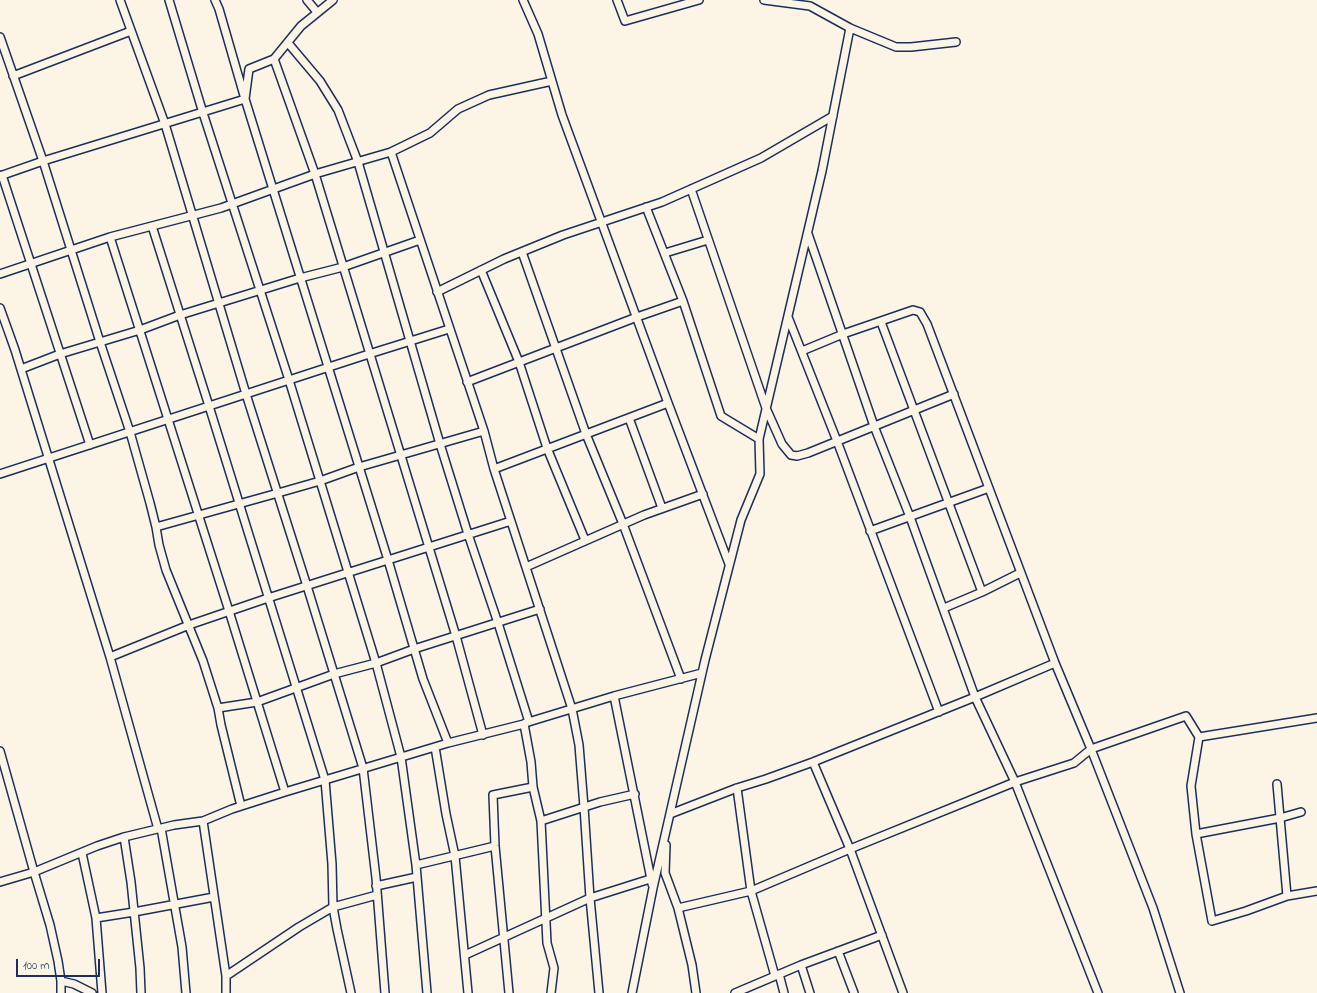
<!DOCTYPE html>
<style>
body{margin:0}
#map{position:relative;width:1317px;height:993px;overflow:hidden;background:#fcf5e5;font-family:"Indie Flower",sans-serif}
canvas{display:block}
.scale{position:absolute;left:16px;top:959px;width:84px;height:18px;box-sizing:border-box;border:2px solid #1b2f5e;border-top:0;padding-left:5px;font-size:12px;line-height:14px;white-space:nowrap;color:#1b2f5e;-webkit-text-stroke:3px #fcf5e5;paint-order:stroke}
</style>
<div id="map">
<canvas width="1317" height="993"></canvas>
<div class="scale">100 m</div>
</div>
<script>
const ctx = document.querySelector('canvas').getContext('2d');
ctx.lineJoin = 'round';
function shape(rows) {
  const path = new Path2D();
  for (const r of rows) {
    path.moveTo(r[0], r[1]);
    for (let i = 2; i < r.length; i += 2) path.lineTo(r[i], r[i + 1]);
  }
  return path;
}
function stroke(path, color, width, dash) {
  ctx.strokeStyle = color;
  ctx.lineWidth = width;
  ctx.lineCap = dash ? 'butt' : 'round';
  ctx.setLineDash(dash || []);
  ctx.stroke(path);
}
const minor = shape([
 [120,0,165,124,246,394,307,586,363,768,376,878,385,993],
 [169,0,203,113,289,380,376,663,401,757,416,865,427,993],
 [215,0,219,9,245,99,388,560,423,679,448,743],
 [307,0,317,12],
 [523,0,538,34,562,115,668,403,729,564],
 [617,0,625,21,699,0],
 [764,0,810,6,850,28,896,47,911,47,956,42],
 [0,37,43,161,100,342,130,432,150,503,156,527,159,545,166,570,203,661,218,708,221,725,241,806],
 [288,43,320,81,338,110,358,162,440,444,468,534,498,623,529,722],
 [274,59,315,174,456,636,483,735],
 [13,76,131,31],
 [391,152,484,431,494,469,572,709,579,745,584,807,590,898,599,993],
 [2,175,90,445],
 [0,176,43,161,245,99,249,69,274,59,301,26,333,0],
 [691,189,766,408,782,444,791,455,797,456,808,453,954,394],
 [646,207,683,301,721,416,759,439],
 [152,226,209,406,325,780,332,864,333,907,337,929,351,993],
 [808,234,874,426,910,517,975,697,1015,782,1098,993],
 [110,237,229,611,285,792],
 [522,252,586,434,623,524,681,679],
 [665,253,708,240],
 [481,270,519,362,547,448,585,540],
 [0,274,110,237,221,208,315,174,391,152,430,133,458,109,489,95,552,81],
 [437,292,504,259,563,235,662,202,761,158,833,116],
 [0,308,15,350,110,657,158,829],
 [788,317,837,441,939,712],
 [881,322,982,592],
 [802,351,843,334,913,310,920,312,927,324,1055,663,1091,749,1153,908,1180,993],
 [21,369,60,354,140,330,180,315,300,278,343,267,420,240],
 [467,382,637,317,683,301],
 [629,418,662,508],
 [494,469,668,403],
 [0,474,369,354,449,329],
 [156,527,278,493,320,481,359,467,484,431],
 [870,531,989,488],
 [526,567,644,515,703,494],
 [944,608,982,592,1020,573],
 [110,657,189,625,268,598,511,521],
 [614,696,652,884],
 [218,708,257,702,334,674,376,663,414,649,540,609],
 [525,723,614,696,702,673],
 [1199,737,1317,718],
 [435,747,446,814,455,856,468,993],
 [0,751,34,872,50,925,58,961,61,981,74,984,92,993],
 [813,762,850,849,903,993],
 [1277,784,1287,896],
 [737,788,751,891,775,976],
 [670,814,737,788,766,779,813,762,975,697,1055,663],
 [203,821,226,976,226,993],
 [541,821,600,802,635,794],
 [161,828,182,947,186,993],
 [1196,834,1280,818,1301,812],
 [124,837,131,882,140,968,141,993],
 [666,845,665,873,678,908,692,965,696,993],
 [82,853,96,918,102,993],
 [416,865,495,846],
 [0,882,34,872,97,846,124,837,174,825,203,821,232,809,285,792,448,743,524,724,531,762,533,787,541,821,547,943,554,968,551,993],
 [376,886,417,877],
 [678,908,751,891,850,849,1015,782,1074,763,1091,749,1186,716,1199,737,1191,786,1196,834,1212,921,1246,911,1287,896,1317,891],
 [96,918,134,912,214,897],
 [838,951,854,993],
 [465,955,590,898,650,879],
 [801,965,810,993],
 [779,974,784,993],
 [226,976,299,927,333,907,377,895],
 [61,993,61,981],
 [509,993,495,846,493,795,533,787],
 [632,993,653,888,705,660,741,520,760,474,759,439,822,171,850,28],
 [735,993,801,965,882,935]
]);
stroke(minor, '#1b2f5e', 10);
stroke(minor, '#fcf5e5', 7);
</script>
